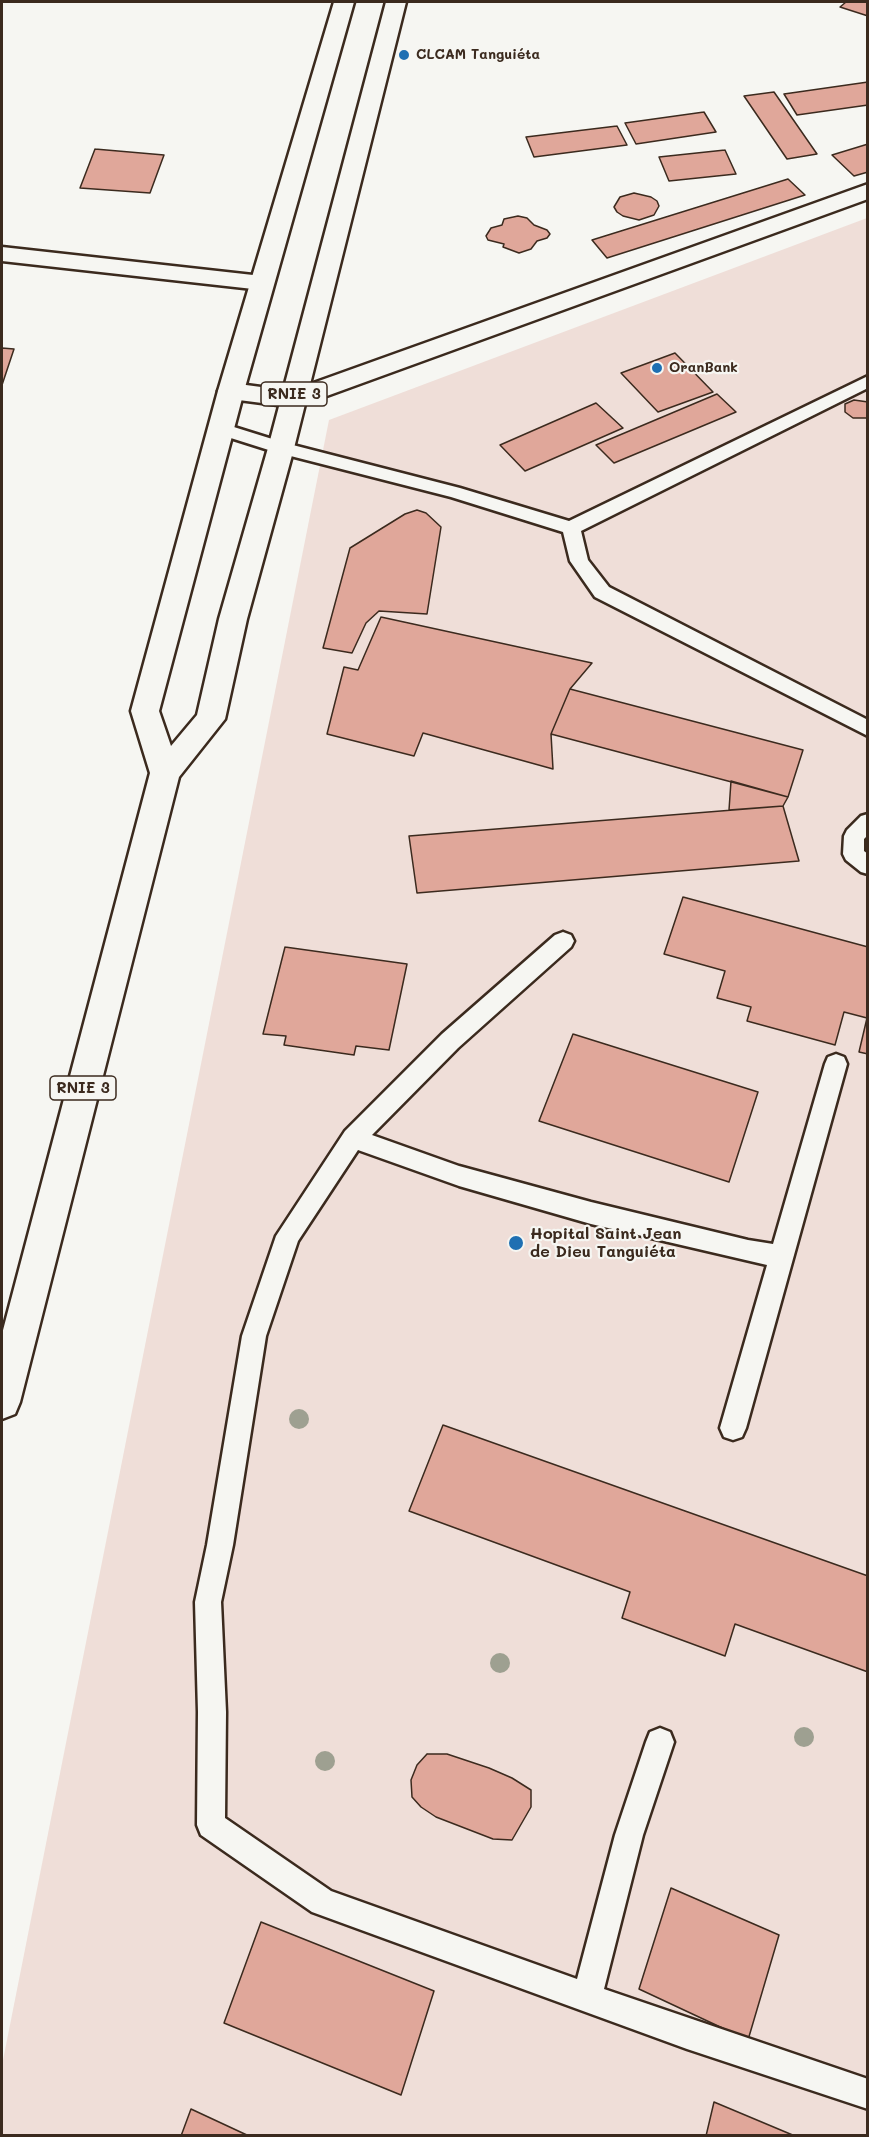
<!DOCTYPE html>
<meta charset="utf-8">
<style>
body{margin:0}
#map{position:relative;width:869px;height:2137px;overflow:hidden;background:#f6f6f2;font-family:Mali,sans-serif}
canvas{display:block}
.frame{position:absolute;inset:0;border:3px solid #3b2a1e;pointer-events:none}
</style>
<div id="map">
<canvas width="869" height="2137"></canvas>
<div class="frame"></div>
</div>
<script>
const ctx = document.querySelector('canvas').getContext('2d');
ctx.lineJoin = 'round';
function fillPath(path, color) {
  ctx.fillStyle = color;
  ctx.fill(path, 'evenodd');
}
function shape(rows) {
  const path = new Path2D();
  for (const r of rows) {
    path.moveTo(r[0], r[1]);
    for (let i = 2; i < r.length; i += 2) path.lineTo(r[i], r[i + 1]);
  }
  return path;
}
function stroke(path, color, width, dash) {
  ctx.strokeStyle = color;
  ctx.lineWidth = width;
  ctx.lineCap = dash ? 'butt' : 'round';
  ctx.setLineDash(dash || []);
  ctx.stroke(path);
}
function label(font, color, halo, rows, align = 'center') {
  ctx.font = font + ' Mali,sans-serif';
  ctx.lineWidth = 4.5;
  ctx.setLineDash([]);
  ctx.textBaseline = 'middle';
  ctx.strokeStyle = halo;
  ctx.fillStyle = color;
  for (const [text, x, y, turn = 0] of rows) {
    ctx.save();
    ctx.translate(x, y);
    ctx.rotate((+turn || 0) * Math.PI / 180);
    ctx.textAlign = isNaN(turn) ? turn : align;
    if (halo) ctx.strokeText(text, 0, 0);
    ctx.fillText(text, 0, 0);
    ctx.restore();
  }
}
fillPath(shape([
 [867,218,867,2135,2,2136,2,2065,329,420]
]), '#efded8');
const building = shape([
 [846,2,868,2,868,16,840,7,846,2],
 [868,82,868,105,797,115,784,94,868,82],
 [774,92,817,154,787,159,744,96,774,92],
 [704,112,716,132,636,144,625,123,704,112],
 [617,126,627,145,534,157,526,137,617,126],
 [868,144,868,172,854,176,832,155,868,144],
 [95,149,164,155,150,193,80,188,95,149],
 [725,150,736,174,669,181,659,157,725,150],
 [788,179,805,195,607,258,592,240,788,179],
 [634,193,651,197,657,201,659,206,654,215,639,220,623,216,617,212,614,207,620,197,634,193],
 [518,216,527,218,534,225,547,230,550,234,547,238,537,241,531,249,519,253,503,247,504,244,488,240,486,236,491,228,502,225,504,219,518,216],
 [2,348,14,349,2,385,2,348],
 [675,353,713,392,658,412,621,373,675,353],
 [717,394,736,412,614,463,596,445,717,394],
 [854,400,868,402,868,418,853,418,845,412,845,404,854,400],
 [596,403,623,428,525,471,500,445,596,403],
 [417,510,426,513,441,527,427,614,379,611,366,623,352,653,323,648,350,548,405,514,417,510],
 [381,617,592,663,570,689,551,734,553,769,423,733,414,756,327,734,344,667,358,670,381,617],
 [570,689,803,750,788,797,551,734,570,689],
 [731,781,788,797,783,806,729,810,731,781],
 [783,806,799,861,417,893,409,836,783,806],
 [683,897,868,947,868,1054,859,1052,867,1018,844,1012,835,1045,747,1021,751,1007,717,998,725,971,664,954,683,897],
 [285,947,407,964,389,1050,356,1046,354,1055,284,1045,286,1036,263,1034,285,947],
 [573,1034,758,1092,729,1182,539,1121,573,1034],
 [443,1425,868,1576,868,1672,735,1624,725,1656,622,1618,630,1592,409,1511,443,1425],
 [427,1754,447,1754,489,1768,512,1778,531,1790,531,1807,512,1840,493,1839,436,1817,421,1807,412,1797,411,1780,417,1765,427,1754],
 [671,1888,779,1935,748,2040,639,1989,671,1888],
 [261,1922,434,1991,401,2095,224,2023,261,1922],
 [714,2102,795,2136,706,2136,714,2102],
 [191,2109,249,2136,181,2136,191,2109]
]);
fillPath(building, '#e0a79a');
stroke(building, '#3b2a1e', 1.5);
const lane = shape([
 [868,376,868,388,581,531,588,560,609,587,868,720,868,736,595,597,570,561,563,532,451,497,275,452,215,433,212,429,215,425,221,423,285,443,460,488,569,521,868,376],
 [868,814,868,835,864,839,864,851,868,854,868,874,861,872,846,860,843,854,844,836,847,830,861,816,868,814],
 [563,932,571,935,574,941,571,947,458,1048,372,1135,459,1166,591,1202,748,1240,773,1244,825,1064,828,1057,836,1054,844,1057,847,1064,746,1428,742,1437,733,1440,724,1437,720,1428,767,1265,591,1224,459,1186,358,1150,298,1241,266,1336,233,1545,221,1602,226,1712,225,1818,331,1891,577,1979,615,1835,646,1742,650,1732,660,1728,670,1732,674,1742,643,1835,604,1989,868,2079,868,2109,687,2049,312,1912,201,1835,197,1825,198,1712,195,1602,207,1545,242,1336,276,1236,345,1131,442,1034,555,935,563,932]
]);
const street = shape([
 [2,247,262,276,270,278,274,283,270,288,262,290,2,261,2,247]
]);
const secondary = shape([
 [868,184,868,199,302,405,293,407,231,399,222,397,218,391,222,385,231,383,291,391,868,184]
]);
const highway = shape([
 [334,2,354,2,244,391,159,711,171,746,197,715,219,619,268,448,386,2,406,2,294,448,247,619,225,719,179,777,20,1402,15,1414,2,1419,2,1334,150,773,131,711,218,391,334,2]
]);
stroke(lane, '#3b2a1e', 5);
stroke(street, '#3b2a1e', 5);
stroke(secondary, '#3b2a1e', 5);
stroke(highway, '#3b2a1e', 5);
fillPath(lane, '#f6f6f2');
fillPath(street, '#f6f6f2');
fillPath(secondary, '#f6f6f2');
fillPath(highway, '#f6f6f2');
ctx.fillStyle = '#9ea091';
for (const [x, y] of [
 [299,1419],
 [500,1663],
 [804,1737],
 [325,1761]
]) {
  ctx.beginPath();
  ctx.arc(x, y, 10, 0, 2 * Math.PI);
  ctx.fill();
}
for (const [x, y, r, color] of [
 [404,55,6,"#1f6fb2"],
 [657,368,6,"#1f6fb2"],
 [516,1243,8,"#1f6fb2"]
]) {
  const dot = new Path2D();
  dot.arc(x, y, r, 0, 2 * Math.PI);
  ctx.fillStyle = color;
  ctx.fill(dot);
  stroke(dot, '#f6f6f2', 2);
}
label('bold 14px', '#3b2a1e', '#f6f6f2', [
 ["CLCAM Tanguiéta",416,55],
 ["OranBank",669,368]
], 'left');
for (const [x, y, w] of [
 [294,394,66],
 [83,1088,66]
]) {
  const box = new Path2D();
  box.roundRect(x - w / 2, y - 12, w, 24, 4.5);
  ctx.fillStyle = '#f6f6f2';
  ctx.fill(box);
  stroke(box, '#3b2a1e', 1.5);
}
label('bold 15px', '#3b2a1e', null, [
 ["RNIE 3",294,394],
 ["RNIE 3",83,1088]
]);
label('bold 16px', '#3b2a1e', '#f6f6f2', [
 ["Hopital Saint Jean",530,1234],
 ["de Dieu Tanguiéta",530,1252]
], 'left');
</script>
